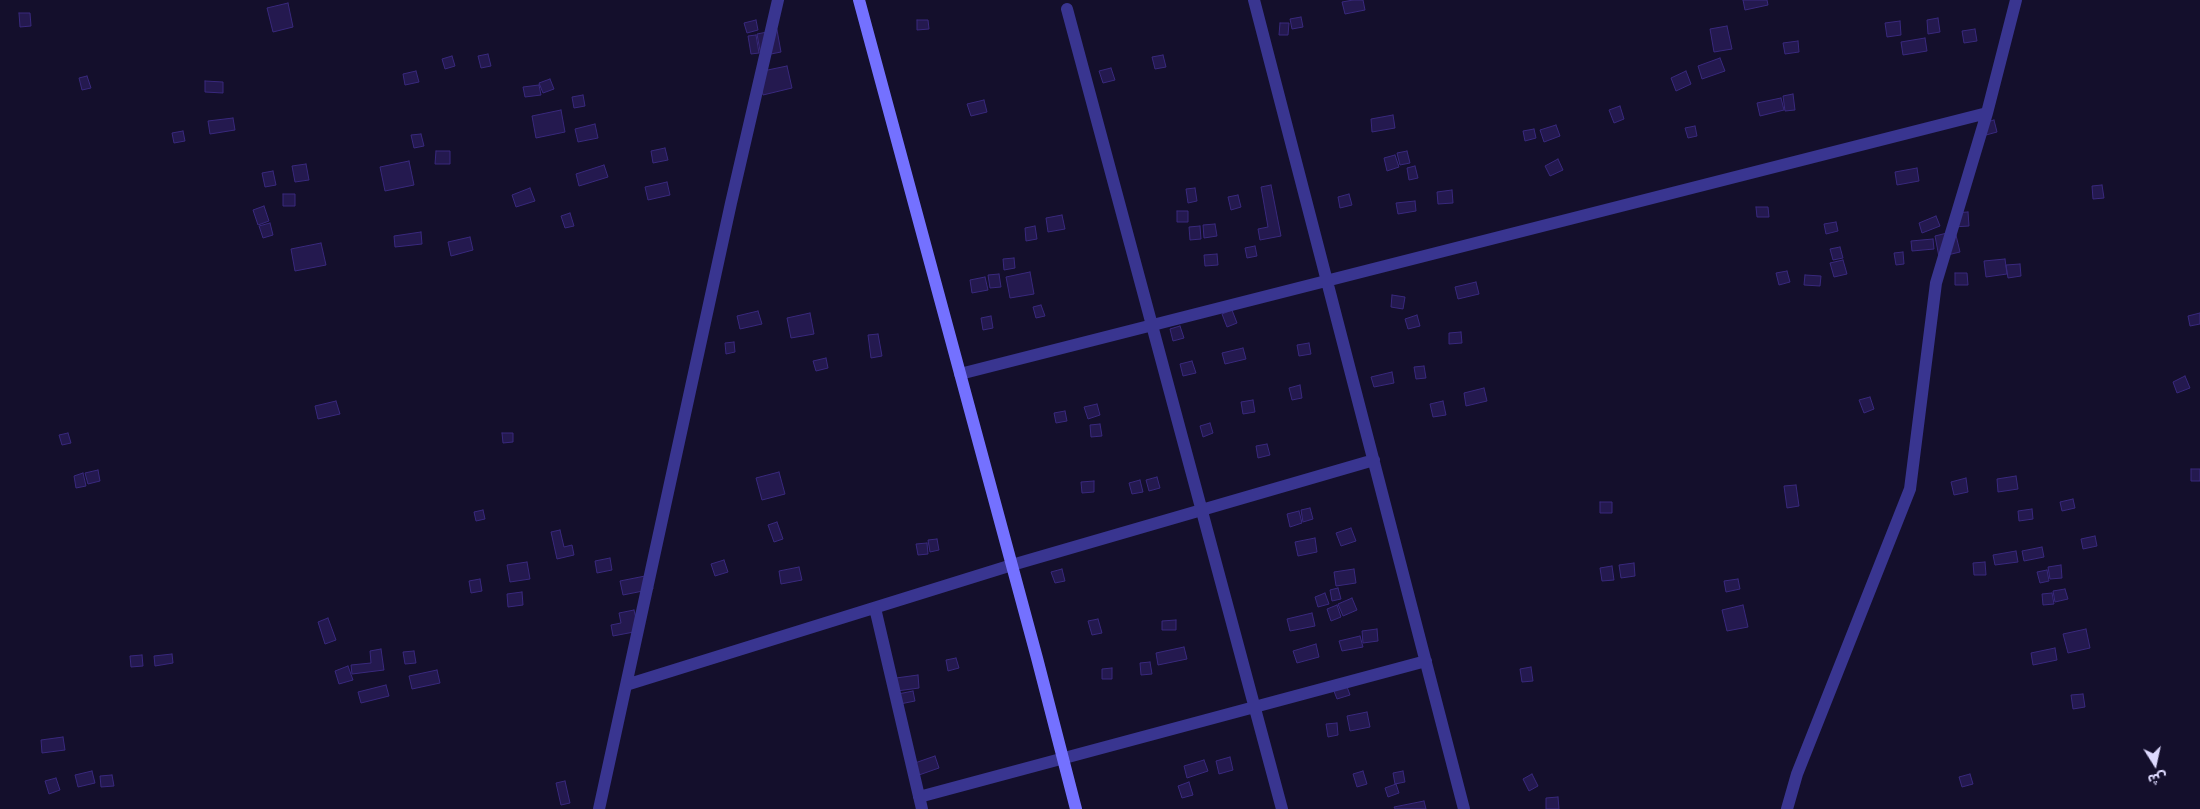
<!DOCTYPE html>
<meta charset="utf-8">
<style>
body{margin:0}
#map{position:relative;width:2200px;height:809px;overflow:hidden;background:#140f2c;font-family:Mulish,"Noto Sans Arabic",sans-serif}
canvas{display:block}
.north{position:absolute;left:2130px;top:739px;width:50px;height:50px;-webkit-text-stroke:4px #140f2c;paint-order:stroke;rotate:170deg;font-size:14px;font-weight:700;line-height:20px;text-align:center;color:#dedaff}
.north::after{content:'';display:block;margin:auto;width:18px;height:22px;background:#dedaff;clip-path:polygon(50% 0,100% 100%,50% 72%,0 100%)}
</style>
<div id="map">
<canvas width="2200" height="809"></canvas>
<div class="north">ش</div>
</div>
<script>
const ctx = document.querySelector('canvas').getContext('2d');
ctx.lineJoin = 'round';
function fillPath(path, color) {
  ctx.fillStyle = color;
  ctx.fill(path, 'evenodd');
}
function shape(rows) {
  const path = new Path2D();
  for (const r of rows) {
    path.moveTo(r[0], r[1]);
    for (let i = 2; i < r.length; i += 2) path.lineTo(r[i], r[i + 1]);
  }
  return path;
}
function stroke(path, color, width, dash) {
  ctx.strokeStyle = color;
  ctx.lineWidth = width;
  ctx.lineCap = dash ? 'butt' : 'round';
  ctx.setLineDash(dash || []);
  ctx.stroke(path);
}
const building = shape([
 [1353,0,1363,0,1365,10,1345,14,1342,2,1353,0],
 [1743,0,1767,0,1768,5,1745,10,1743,0],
 [288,3,293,27,273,32,267,8,288,3],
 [19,13,30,13,31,26,20,27,19,13],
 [1301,17,1303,27,1292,29,1290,19,1301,17],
 [1938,18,1940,32,1928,34,1927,20,1938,18],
 [756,20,758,30,747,33,744,23,756,20],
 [917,20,928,20,929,29,917,30,917,20],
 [1900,21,1901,35,1887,37,1885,23,1900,21],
 [1280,23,1289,23,1288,35,1279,35,1280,23],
 [1727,26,1732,49,1714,52,1710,29,1727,26],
 [1975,29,1977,41,1964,43,1962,31,1975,29],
 [777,30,781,52,761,56,757,34,777,30],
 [756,35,759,53,751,54,748,36,756,35],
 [1925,38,1927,51,1903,55,1901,42,1925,38],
 [1798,41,1799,52,1785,54,1783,43,1798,41],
 [488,54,491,66,481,68,478,56,488,54],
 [1163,55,1166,67,1155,69,1152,57,1163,55],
 [452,56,455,66,445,69,442,59,452,56],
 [1720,58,1725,71,1702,79,1698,66,1720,58],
 [787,66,792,88,763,95,758,72,787,66],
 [1111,68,1115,80,1103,83,1099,71,1111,68],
 [416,71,419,82,405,85,403,74,416,71],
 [1686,71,1691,84,1676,91,1671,78,1686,71],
 [87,76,91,88,82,90,79,78,87,76],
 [550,79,554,89,543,93,539,83,550,79],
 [205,81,223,82,223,93,205,92,205,81],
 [539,85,541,95,525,97,523,87,539,85],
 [1793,94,1795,110,1785,111,1783,96,1793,94],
 [583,95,585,106,574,108,572,97,583,95],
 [1781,98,1784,110,1760,116,1757,103,1781,98],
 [984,100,987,112,971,116,967,104,984,100],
 [1620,106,1624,119,1614,123,1609,110,1620,106],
 [561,110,565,132,536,138,532,116,561,110],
 [1393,115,1395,128,1372,132,1371,119,1393,115],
 [233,118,235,130,210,134,208,121,233,118],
 [1994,120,1997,132,1986,135,1983,123,1994,120],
 [595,124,598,138,578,142,575,129,595,124],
 [1556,125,1560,136,1544,142,1540,130,1556,125],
 [1695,126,1697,136,1688,138,1685,128,1695,126],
 [1534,129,1536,138,1525,141,1523,131,1534,129],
 [183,131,185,141,174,143,172,133,183,131],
 [421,134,424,146,414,148,411,135,421,134],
 [665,148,668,160,653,163,651,151,665,148],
 [436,151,450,151,450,164,435,164,436,151],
 [1407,151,1410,163,1400,165,1397,153,1407,151],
 [1395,155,1399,167,1387,171,1384,158,1395,155],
 [1558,159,1563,170,1550,176,1545,166,1558,159],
 [409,161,414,185,385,191,380,167,409,161],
 [306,164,309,180,295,182,292,166,306,164],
 [604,165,608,177,579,186,576,174,604,165],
 [1415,166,1418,178,1409,180,1407,168,1415,166],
 [1917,168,1919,181,1897,185,1895,172,1917,168],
 [273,171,276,185,265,187,262,173,273,171],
 [667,182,670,195,648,200,645,187,667,182],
 [1271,185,1281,236,1260,240,1258,229,1268,227,1261,187,1271,185],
 [2102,185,2104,198,2093,199,2092,186,2102,185],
 [530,188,535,201,516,207,512,195,530,188],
 [1195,188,1197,201,1188,203,1186,189,1195,188],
 [1452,190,1453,203,1438,204,1437,192,1452,190],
 [283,194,295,194,295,206,283,206,283,194],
 [1349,194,1352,205,1340,208,1338,197,1349,194],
 [1238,195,1241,207,1231,210,1228,197,1238,195],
 [1415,201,1416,211,1398,214,1396,203,1415,201],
 [264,206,269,221,258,225,253,210,264,206],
 [1756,207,1768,207,1769,217,1757,217,1756,207],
 [1177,211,1188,211,1188,222,1177,222,1177,211],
 [1968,212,1969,226,1953,227,1952,213,1968,212],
 [570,213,574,226,565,228,561,216,570,213],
 [1062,215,1065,229,1048,232,1046,218,1062,215],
 [1936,216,1940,226,1922,233,1919,223,1936,216],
 [1836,222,1838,231,1826,234,1824,224,1836,222],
 [270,223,273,235,263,238,259,226,270,223],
 [1215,224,1217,236,1204,238,1203,225,1215,224],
 [1035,226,1037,239,1026,241,1025,228,1035,226],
 [1200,226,1201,239,1190,240,1189,227,1200,226],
 [1955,231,1960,252,1939,257,1935,236,1955,231],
 [421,232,422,244,395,247,394,236,421,232],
 [470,237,473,250,451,256,448,242,470,237],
 [1933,239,1934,249,1912,251,1911,241,1933,239],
 [321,243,326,265,295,271,291,249,321,243],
 [1255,246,1257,256,1247,258,1245,248,1255,246],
 [1840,247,1843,258,1833,260,1830,249,1840,247],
 [1903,252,1904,264,1896,265,1894,253,1903,252],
 [1217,254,1218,265,1205,266,1204,255,1217,254],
 [1014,258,1015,268,1004,270,1003,259,1014,258],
 [2005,259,2007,274,1986,277,1984,261,2005,259],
 [1843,260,1847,274,1834,277,1830,263,1843,260],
 [2020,264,2021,276,2008,278,2006,265,2020,264],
 [1787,271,1790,282,1779,285,1776,273,1787,271],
 [1030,272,1034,294,1010,298,1006,277,1030,272],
 [1955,273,1967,273,1968,285,1955,285,1955,273],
 [999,274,1001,287,990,288,988,275,999,274],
 [1805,275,1821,276,1820,286,1804,285,1805,275],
 [985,277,988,290,972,293,970,280,985,277],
 [1476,282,1479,294,1458,299,1455,287,1476,282],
 [1392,295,1405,297,1403,309,1391,307,1392,295],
 [1041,305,1045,316,1036,318,1033,307,1041,305],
 [1232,310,1237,323,1227,327,1222,314,1232,310],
 [758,311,762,324,740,329,737,316,758,311],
 [810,313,814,334,791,338,787,318,810,313],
 [2200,313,2200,324,2190,326,2188,316,2200,313],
 [1417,315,1420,326,1408,329,1405,319,1417,315],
 [991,316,993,328,983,330,981,318,991,316],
 [1180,326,1184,338,1173,341,1170,329,1180,326],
 [1461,332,1462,343,1449,344,1449,333,1461,332],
 [878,334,882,356,871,358,868,335,878,334],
 [734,342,735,352,726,354,725,343,734,342],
 [1309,343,1311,354,1299,356,1297,345,1309,343],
 [1243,348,1246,359,1225,364,1222,353,1243,348],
 [826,358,828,368,816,371,813,361,826,358],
 [1192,361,1196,373,1183,376,1180,364,1192,361],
 [1424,366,1426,378,1416,379,1414,367,1424,366],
 [1392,372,1394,383,1374,387,1371,377,1392,372],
 [2185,376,2190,388,2177,393,2173,382,2185,376],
 [1300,385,1302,398,1292,400,1289,388,1300,385],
 [1484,388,1487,401,1466,406,1464,393,1484,388],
 [1870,397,1874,409,1864,413,1859,400,1870,397],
 [1253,400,1255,412,1243,414,1241,402,1253,400],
 [336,401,340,414,318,419,315,406,336,401],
 [1443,401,1446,415,1433,417,1430,404,1443,401],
 [1097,404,1100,415,1088,419,1084,407,1097,404],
 [1065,411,1067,421,1056,423,1054,413,1065,411],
 [1210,423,1213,433,1203,437,1200,426,1210,423],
 [1100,424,1102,436,1091,437,1090,425,1100,424],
 [68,433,71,443,62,445,59,435,68,433],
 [502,433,513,433,513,442,503,443,502,433],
 [1267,444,1270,455,1258,458,1256,446,1267,444],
 [2191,469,2200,469,2200,481,2191,481,2191,469],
 [98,470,100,481,88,484,85,473,98,470],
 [779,472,785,494,762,500,756,478,779,472],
 [83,473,86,486,76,488,74,476,83,473],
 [2016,476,2018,489,1998,492,1997,479,2016,476],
 [1157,477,1160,488,1149,491,1146,480,1157,477],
 [1966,478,1968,492,1954,495,1951,482,1966,478],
 [1140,480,1143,492,1132,494,1129,483,1140,480],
 [1094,481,1094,492,1082,493,1081,482,1094,481],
 [1796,485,1799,506,1787,508,1784,486,1796,485],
 [2073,499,2075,508,2062,511,2060,502,2073,499],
 [1600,502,1612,502,1612,513,1600,513,1600,502],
 [1310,508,1313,519,1303,522,1301,510,1310,508],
 [2032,509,2033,519,2019,521,2018,511,2032,509],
 [483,510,485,519,476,521,474,512,483,510],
 [1299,511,1302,523,1290,527,1287,514,1299,511],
 [777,522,783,539,774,542,768,525,777,522],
 [1351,528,1356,541,1341,546,1336,533,1351,528],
 [560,530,564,547,572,545,574,555,557,559,551,532,560,530],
 [2095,536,2097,546,2083,549,2081,539,2095,536],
 [1315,538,1317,552,1298,556,1295,542,1315,538],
 [937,539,939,550,930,552,928,540,937,539],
 [927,543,928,554,918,555,916,544,927,543],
 [2042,547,2044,557,2024,561,2022,551,2042,547],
 [2016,551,2018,562,1995,565,1993,555,2016,551],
 [610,558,612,570,597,573,595,561,610,558],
 [724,560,728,572,715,576,711,564,724,560],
 [527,562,530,579,510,582,507,565,527,562],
 [1985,562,1986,575,1974,575,1973,563,1985,562],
 [1634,563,1635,576,1621,578,1619,565,1634,563],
 [2061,565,2062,578,2050,579,2048,567,2061,565],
 [1612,566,1614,580,1602,581,1600,568,1612,566],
 [799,567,802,580,781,584,779,571,799,567],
 [1062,569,1065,581,1055,583,1051,572,1062,569],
 [1354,569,1356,583,1336,586,1334,572,1354,569],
 [2047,570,2049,581,2040,583,2037,572,2047,570],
 [650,575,653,589,623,595,620,581,650,575],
 [480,579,482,591,471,593,469,581,480,579],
 [1738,579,1740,589,1726,592,1724,581,1738,579],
 [1338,588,1341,599,1332,601,1330,590,1338,588],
 [2065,589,2068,599,2055,602,2053,591,2065,589],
 [522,592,523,605,508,607,507,594,522,592],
 [1325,593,1329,604,1318,607,1315,597,1325,593],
 [2052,593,2054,604,2043,605,2042,594,2052,593],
 [1352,598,1357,610,1343,616,1338,604,1352,598],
 [1337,605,1341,617,1331,621,1327,609,1337,605],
 [1743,605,1748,627,1727,631,1722,610,1743,605],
 [634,610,639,631,613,636,611,625,621,623,619,613,634,610],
 [1312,613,1315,626,1290,631,1287,619,1312,613],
 [328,618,336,640,325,644,318,622,328,618],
 [1098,619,1102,633,1092,635,1088,621,1098,619],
 [1176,620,1176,630,1162,630,1162,621,1176,620],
 [1377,629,1378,641,1363,643,1362,631,1377,629],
 [2086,629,2090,648,2068,653,2063,634,2086,629],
 [1360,636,1363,647,1342,651,1339,641,1360,636],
 [1316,644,1319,657,1297,663,1293,651,1316,644],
 [1184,647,1187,659,1158,665,1156,653,1184,647],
 [2055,648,2057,660,2033,665,2031,653,2055,648],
 [381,649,384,670,352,674,351,665,371,663,370,651,381,649],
 [414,651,416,663,405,664,403,652,414,651],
 [172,654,173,663,155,666,154,656,172,654],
 [142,655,143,666,131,667,130,656,142,655],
 [956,658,959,668,948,671,946,660,956,658],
 [1150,662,1152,674,1141,675,1140,663,1150,662],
 [348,666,353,680,339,684,335,671,348,666],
 [1531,667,1533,681,1522,682,1520,669,1531,667],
 [1112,668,1112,679,1102,679,1102,669,1112,668],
 [437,670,440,683,412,689,409,676,437,670],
 [918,675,919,688,897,691,896,678,918,675],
 [1345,681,1350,695,1337,699,1332,686,1345,681],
 [386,685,389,696,361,703,358,692,386,685],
 [913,691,915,701,900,704,898,694,913,691],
 [2083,694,2085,707,2073,709,2071,695,2083,694],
 [1367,712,1370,727,1350,731,1347,716,1367,712],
 [1337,723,1338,735,1328,737,1326,724,1337,723],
 [63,737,65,750,42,753,41,740,63,737],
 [935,756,939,768,916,776,912,764,935,756],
 [1230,757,1233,770,1219,774,1216,761,1230,757],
 [1204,760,1208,771,1187,778,1184,766,1204,760],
 [92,771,95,783,78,787,75,775,92,771],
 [1363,771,1367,784,1357,787,1353,774,1363,771],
 [1403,771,1405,782,1395,784,1393,773,1403,771],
 [1532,774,1538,786,1529,791,1523,779,1532,774],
 [1970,774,1973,784,1962,787,1959,777,1970,774],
 [112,775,114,786,101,787,100,776,112,775],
 [56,778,60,790,49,794,45,781,56,778],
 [565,781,570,803,561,805,556,783,565,781],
 [1189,782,1193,795,1182,798,1178,786,1189,782],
 [1396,784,1399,793,1388,797,1385,788,1396,784],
 [1558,797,1559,809,1546,809,1546,798,1558,797],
 [1424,801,1426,809,1395,809,1394,807,1424,801]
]);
fillPath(building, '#24194f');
stroke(building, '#39297d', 1);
stroke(shape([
 [1254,0,1464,809],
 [1067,9,1282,809],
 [960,374,1987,113],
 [875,608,922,809],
 [626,685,1012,565,1374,460],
 [919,797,1426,661],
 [599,809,731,203,778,0],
 [1787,809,1797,774,1910,489,1936,283,1987,113,2016,0]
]), '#393590', 12);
stroke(shape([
 [859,0,1037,658,1076,809]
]), '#7471ff', 12);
</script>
